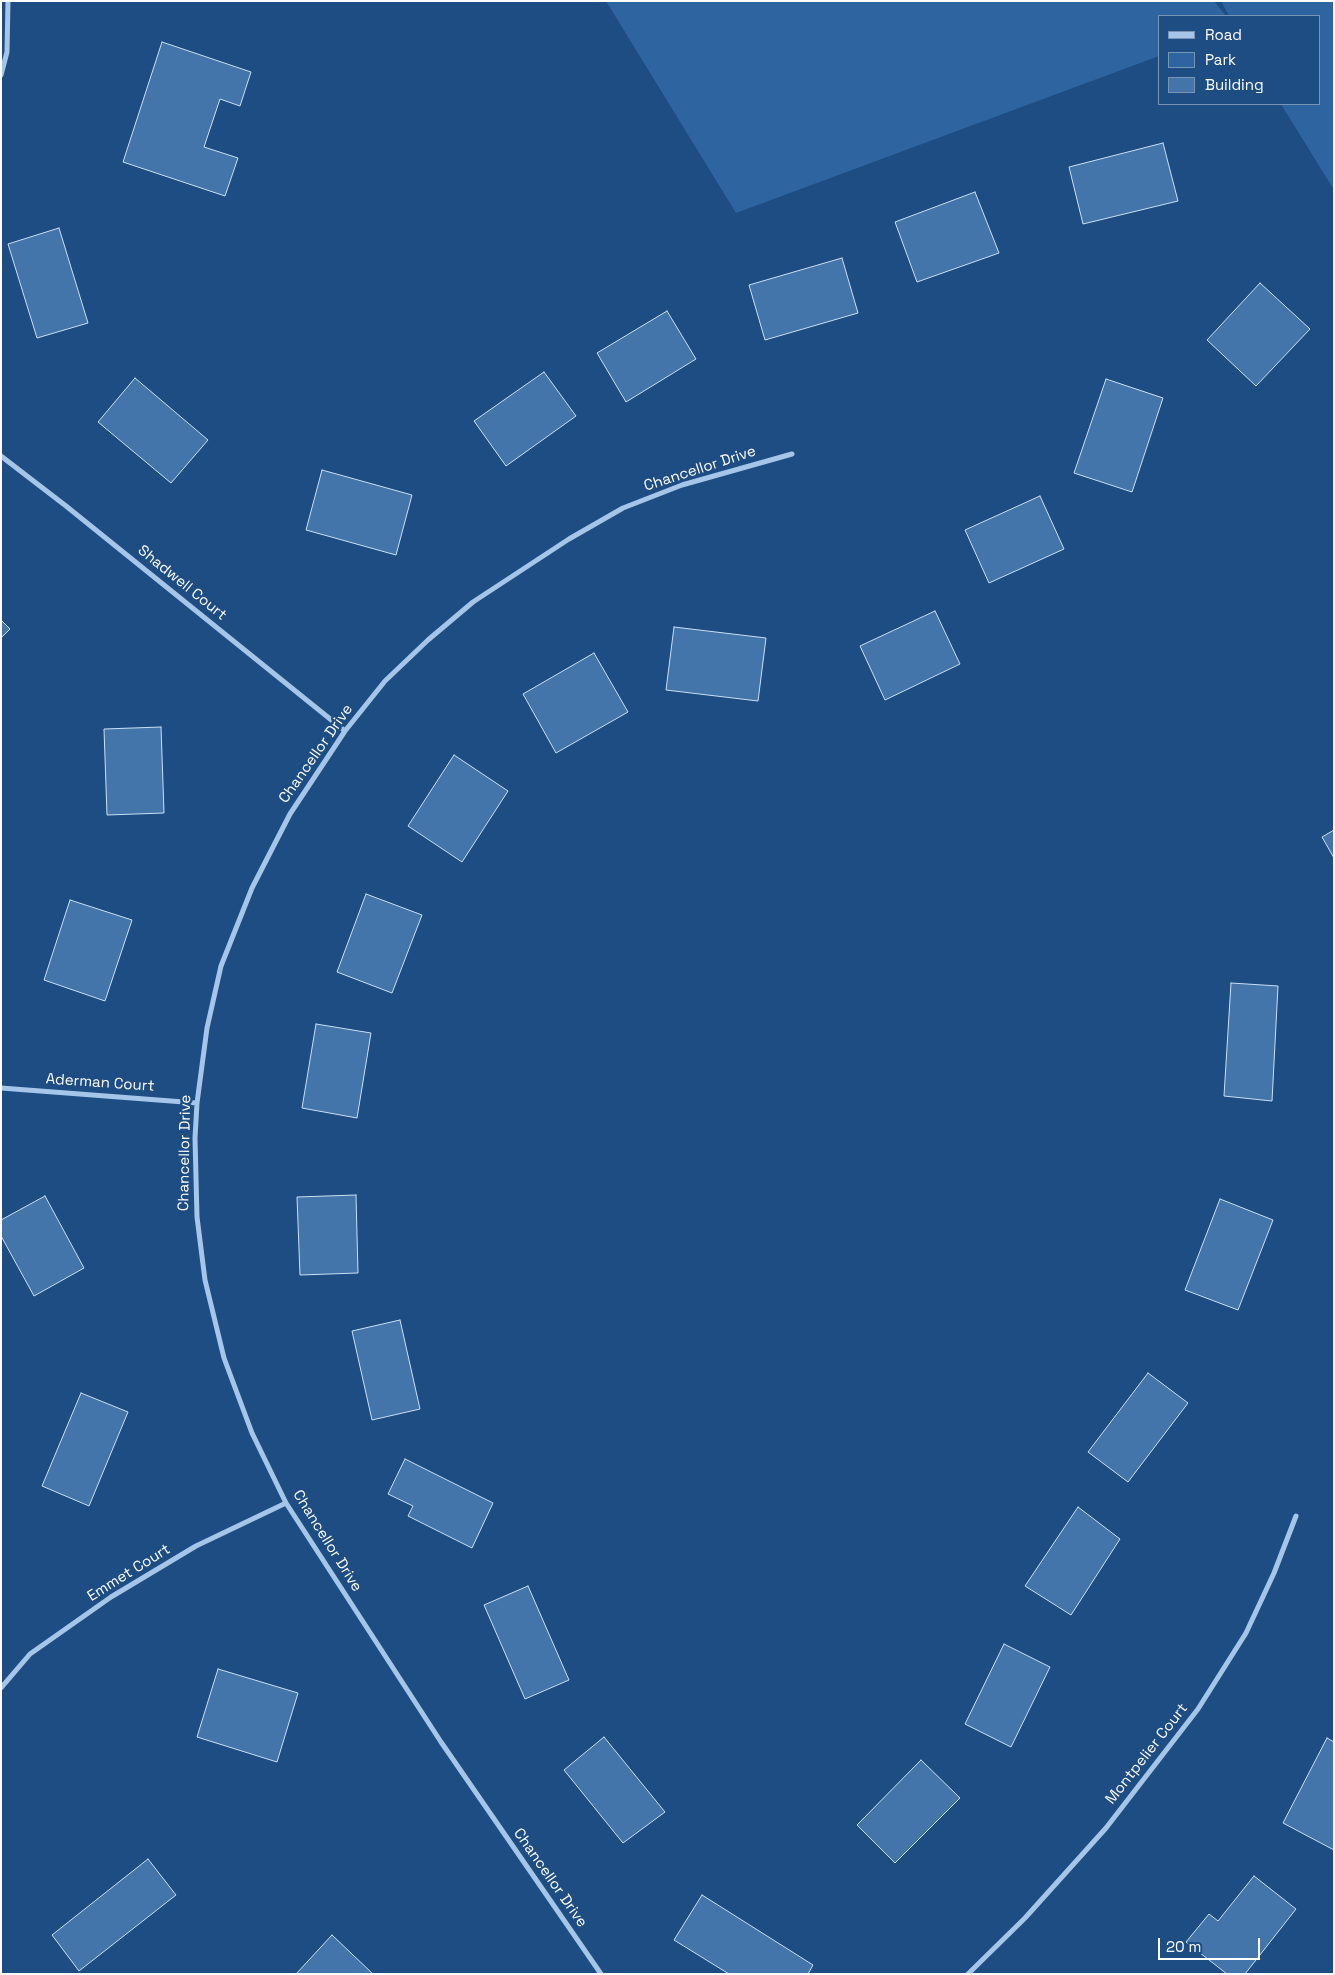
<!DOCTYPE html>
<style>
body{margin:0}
#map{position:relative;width:1335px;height:1975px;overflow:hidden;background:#1e4d83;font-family:"Space Grotesk",sans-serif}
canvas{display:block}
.frame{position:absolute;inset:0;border:2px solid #fff;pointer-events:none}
.legend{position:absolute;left:1158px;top:15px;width:162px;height:90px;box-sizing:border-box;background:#1e4d83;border:1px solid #7894b5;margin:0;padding:6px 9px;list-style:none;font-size:15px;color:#fff}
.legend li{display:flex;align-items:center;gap:10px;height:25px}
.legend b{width:25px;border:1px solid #7894b5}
.scale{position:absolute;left:1158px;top:1938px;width:102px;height:22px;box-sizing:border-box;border:2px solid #fff;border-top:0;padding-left:6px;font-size:15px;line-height:18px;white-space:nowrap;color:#fff;-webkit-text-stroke:4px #1e4d83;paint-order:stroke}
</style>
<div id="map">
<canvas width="1335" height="1975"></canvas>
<div class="frame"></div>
<ul class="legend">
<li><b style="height:6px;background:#a5c6e9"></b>Road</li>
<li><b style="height:14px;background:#2e65a0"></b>Park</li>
<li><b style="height:14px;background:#4374aa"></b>Building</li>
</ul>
<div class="scale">20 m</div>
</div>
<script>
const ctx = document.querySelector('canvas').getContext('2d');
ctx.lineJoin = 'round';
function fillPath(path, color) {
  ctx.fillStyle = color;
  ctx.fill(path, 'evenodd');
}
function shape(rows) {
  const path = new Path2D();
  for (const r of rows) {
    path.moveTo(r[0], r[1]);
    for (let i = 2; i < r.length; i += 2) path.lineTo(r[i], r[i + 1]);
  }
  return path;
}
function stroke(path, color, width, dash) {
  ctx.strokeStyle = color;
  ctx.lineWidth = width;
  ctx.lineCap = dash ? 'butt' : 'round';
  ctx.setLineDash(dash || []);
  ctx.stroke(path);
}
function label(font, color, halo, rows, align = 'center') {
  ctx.font = font + ' "Space Grotesk",sans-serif';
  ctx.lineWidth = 5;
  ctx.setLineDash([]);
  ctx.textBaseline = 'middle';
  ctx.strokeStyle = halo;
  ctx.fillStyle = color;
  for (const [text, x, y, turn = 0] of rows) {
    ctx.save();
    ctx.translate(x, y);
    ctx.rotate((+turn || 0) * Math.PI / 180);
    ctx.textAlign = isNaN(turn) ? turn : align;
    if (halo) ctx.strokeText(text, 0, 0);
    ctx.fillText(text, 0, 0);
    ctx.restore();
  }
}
fillPath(shape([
 [606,1,1214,1,1226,16,1159,16,1159,56,736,213],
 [1221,1,1334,1,1334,190,1281,104,1319,104,1319,16,1229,16]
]), '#2e65a0');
const building = shape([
 [162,42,251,72,240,106,220,99,204,147,238,158,225,196,123,162,162,42],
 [1163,143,1178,201,1083,224,1069,167,1163,143],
 [975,192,999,253,917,282,895,222,975,192],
 [59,228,88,323,37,338,8,244,59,228],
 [842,258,858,313,765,340,749,285,842,258],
 [1260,283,1310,329,1256,386,1207,340,1260,283],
 [667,311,696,359,626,402,597,353,667,311],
 [544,372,576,416,506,466,474,421,544,372],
 [135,378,208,440,171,483,98,422,135,378],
 [1106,379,1163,398,1132,492,1074,473,1106,379],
 [322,470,412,495,396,555,306,530,322,470],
 [1040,496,1064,549,989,583,965,530,1040,496],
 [935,611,960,664,885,700,860,646,935,611],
 [1,620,10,629,1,638,1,620],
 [674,627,766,638,758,701,666,690,674,627],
 [594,653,628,712,556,753,523,694,594,653],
 [161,727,164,813,107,815,104,729,161,727],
 [454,755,508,791,462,862,408,826,454,755],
 [1334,830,1334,858,1322,837,1334,830],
 [366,894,422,915,392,993,337,972,366,894],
 [70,900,132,920,105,1001,44,980,70,900],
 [1231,983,1278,986,1272,1101,1224,1096,1231,983],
 [316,1024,371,1033,357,1118,302,1108,316,1024],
 [356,1195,358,1273,300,1275,297,1197,356,1195],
 [45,1196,84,1268,34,1296,1,1236,1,1220,45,1196],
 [1220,1199,1273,1220,1238,1310,1185,1290,1220,1199],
 [400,1320,420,1409,372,1420,352,1331,400,1320],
 [1148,1373,1188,1403,1128,1482,1088,1452,1148,1373],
 [81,1393,128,1412,89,1506,42,1486,81,1393],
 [405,1459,493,1503,472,1548,408,1516,413,1506,388,1494,405,1459],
 [1078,1507,1120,1539,1071,1615,1025,1586,1078,1507],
 [528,1586,569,1680,525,1699,484,1605,528,1586],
 [1004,1644,1050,1667,1011,1747,965,1724,1004,1644],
 [218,1669,298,1693,277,1762,197,1737,218,1669],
 [604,1737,665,1812,623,1843,564,1770,604,1737],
 [1327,1738,1334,1742,1334,1850,1283,1823,1327,1738],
 [921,1760,960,1798,895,1863,857,1825,921,1760],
 [148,1859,176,1895,79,1971,52,1935,148,1859],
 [1254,1876,1296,1909,1245,1974,1227,1974,1186,1942,1209,1914,1218,1921,1254,1876],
 [702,1895,813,1965,808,1974,729,1974,674,1940,702,1895],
 [332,1935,373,1974,296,1974,332,1935]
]);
fillPath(building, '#4374aa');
stroke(building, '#cae0f7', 1);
stroke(shape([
 [1,75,7,52,8,1],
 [1,456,66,506,345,731],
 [1,1088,197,1103],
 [1,1688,30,1654,111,1597,196,1546,286,1503],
 [601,1974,441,1742,286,1503,252,1433,224,1358,205,1280,197,1217,195,1138,197,1103,207,1028,221,966,252,888,290,814,345,731,385,681,428,640,473,602,569,539,623,508,682,485,792,454],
 [968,1974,1025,1918,1106,1828,1198,1709,1246,1633,1274,1573,1296,1516]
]), '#a5c6e9', 5);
label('15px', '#fff', '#1e4d83', [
 ["Chancellor Drive",700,469,-18],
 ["Shadwell Court",182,583,39],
 ["Chancellor Drive",316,754,-55],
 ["Aderman Court",100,1083,4],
 ["Chancellor Drive",185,1153,-89],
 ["Chancellor Drive",327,1541,58],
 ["Emmet Court",129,1573,-32],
 ["Montpelier Court",1147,1754,-52],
 ["Chancellor Drive",550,1878,55]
]);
</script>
